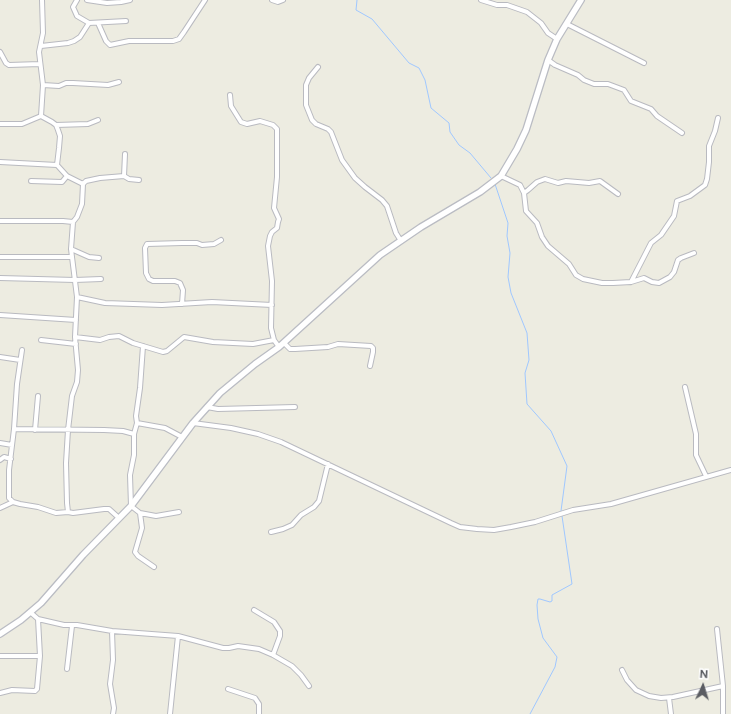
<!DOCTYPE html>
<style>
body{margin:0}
#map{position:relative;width:731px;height:714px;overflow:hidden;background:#edece1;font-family:"Public Sans",sans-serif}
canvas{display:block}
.north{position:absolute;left:683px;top:666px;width:40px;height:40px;-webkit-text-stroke:3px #fff;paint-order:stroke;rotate:4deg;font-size:11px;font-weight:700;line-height:16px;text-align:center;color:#5a5c62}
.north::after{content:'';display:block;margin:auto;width:14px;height:18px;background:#5a5c62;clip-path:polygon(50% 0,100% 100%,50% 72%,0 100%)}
</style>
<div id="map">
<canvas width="731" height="714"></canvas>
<div class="north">N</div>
</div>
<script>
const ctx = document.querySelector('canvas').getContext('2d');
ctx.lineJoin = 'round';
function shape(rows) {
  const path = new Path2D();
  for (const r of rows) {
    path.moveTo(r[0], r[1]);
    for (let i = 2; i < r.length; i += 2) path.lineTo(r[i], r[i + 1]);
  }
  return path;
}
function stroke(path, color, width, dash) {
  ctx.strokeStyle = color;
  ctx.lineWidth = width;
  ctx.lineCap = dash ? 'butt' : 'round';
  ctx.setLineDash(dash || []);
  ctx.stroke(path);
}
stroke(shape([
 [357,0,356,10,372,19,409,63,419,68,425,80,431,108,449,123,450,132,459,145,470,153,491,178],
 [495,184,508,223,507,236,510,253,508,277,511,293,527,333,529,360,525,373,527,404,551,431,567,466,561,511],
 [530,714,555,667,557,657,543,638,538,619,537,605,538,599,540,599,550,602,552,601,552,595,572,584,562,516]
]), '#9fc7ff', 1);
const street = shape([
 [42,0,43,33,39,52,43,85,41,116,52,122,56,125,58,130,60,136,59,148,57,165],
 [77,0,73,7,77,16,89,23,126,21],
 [87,0,107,3,121,2,130,0],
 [272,0,278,2,283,0],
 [481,0,497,5,507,5,527,12,541,23,548,33,557,39],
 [98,23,106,41,110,45,129,41,173,41,179,39,184,32,205,0],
 [567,24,644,63],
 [41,46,68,43,74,41,80,37,89,23],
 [0,52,6,63,9,65,40,64],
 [548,60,555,65,578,75,584,80,594,84,608,84,624,90,631,101,651,109,657,116,682,133],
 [318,67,309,78,306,85,306,105,312,120,316,124,328,129,331,132,342,160,355,178,365,187,382,200,387,206,396,233,401,241],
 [43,85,59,86,66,83,73,83,108,85,119,82],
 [230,95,231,106,241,122,247,124,260,121,273,125,277,129,277,177,274,208,279,219,278,222,277,228,272,232,270,236,268,246,272,281,271,328,274,340,279,347],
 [0,124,22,124,41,116],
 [56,125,88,124,98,120],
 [0,162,57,165,67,176,83,184],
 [124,176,129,179,139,180],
 [501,176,520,185,524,193,526,211,537,223,542,237,548,246,569,264,576,275,583,279,602,283,613,283,631,282,644,278,652,282,659,283,670,277,674,272,678,260,681,258,694,253],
 [31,181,62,182,67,176],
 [83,184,82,204,77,217,73,222,71,249,77,297,105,303,162,305,212,302,272,305],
 [83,184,86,181,100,178,124,176,125,154],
 [524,193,528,190,537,182,545,179,558,183,566,181,589,183,600,181,618,194],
 [0,221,63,221,73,222],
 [71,249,89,257,99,258],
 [0,257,71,257],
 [0,278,75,280,101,279],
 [631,282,651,243,661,235,674,216,677,201,690,196,705,185,707,179,709,162,709,146,715,131,718,118],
 [77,297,75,337,78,370,77,382,72,396,68,430,66,463,67,503,68,512,73,513,104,509,109,509,119,518],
 [182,304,183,290,180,283,175,281,153,281,149,279,146,273,145,248,147,244,182,243,197,243,202,245,214,244,221,240],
 [0,315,76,320],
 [75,337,100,340,109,337,119,336,133,343,163,352,167,351,184,337,213,342,253,344,274,340],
 [41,340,76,344],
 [284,343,290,349,295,349,328,347,338,344,371,346,373,348,373,352,370,366],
 [143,346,140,388,136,416,137,423,165,428,182,437],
 [0,357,20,360],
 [685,387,696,434,696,455,706,476],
 [207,407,218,409,295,407],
 [137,423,134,434,134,455,130,475,131,506,140,513,142,528,135,552,138,556,154,567],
 [193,423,231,428,258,434,281,442,451,523,460,527,477,529,494,530,511,527,535,522,573,510,611,504,731,470],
 [14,429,17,384,22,350],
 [35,430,38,396],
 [0,443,12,445],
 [0,460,4,457,11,459],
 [0,508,13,502],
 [68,512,56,513,38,507,20,504,13,502,9,498,9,470,14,429,104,430,123,431,134,434],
 [140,513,156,516,179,512],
 [271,532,283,529,292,525,301,515,314,507,319,501,328,464],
 [254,610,274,622,280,631,280,636,273,655],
 [30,612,38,619,64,625,77,625,112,631,178,636,170,714],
 [717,629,723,686,723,714],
 [112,631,113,660,110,684,114,708,113,714],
 [178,636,223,648,229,648,238,646,259,649,273,655,292,666,301,675,309,686],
 [0,656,40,656,38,619],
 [67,669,72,626],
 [622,670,627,680,636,690,649,696,661,698,673,697,723,686],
 [228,689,255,698,259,704,259,714],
 [0,693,12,690,35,691,37,689,40,656],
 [669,698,671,714]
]);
const secondary = shape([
 [0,634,21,620,41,603,83,555,131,506,193,423,220,393,255,364,279,347,380,255,421,227,480,192,501,176,517,149,526,130,548,60,557,39,581,0]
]);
stroke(street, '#b9bac0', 6);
stroke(secondary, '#babcc3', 8);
stroke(street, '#fff', 4);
stroke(secondary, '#fff', 5.5);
</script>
